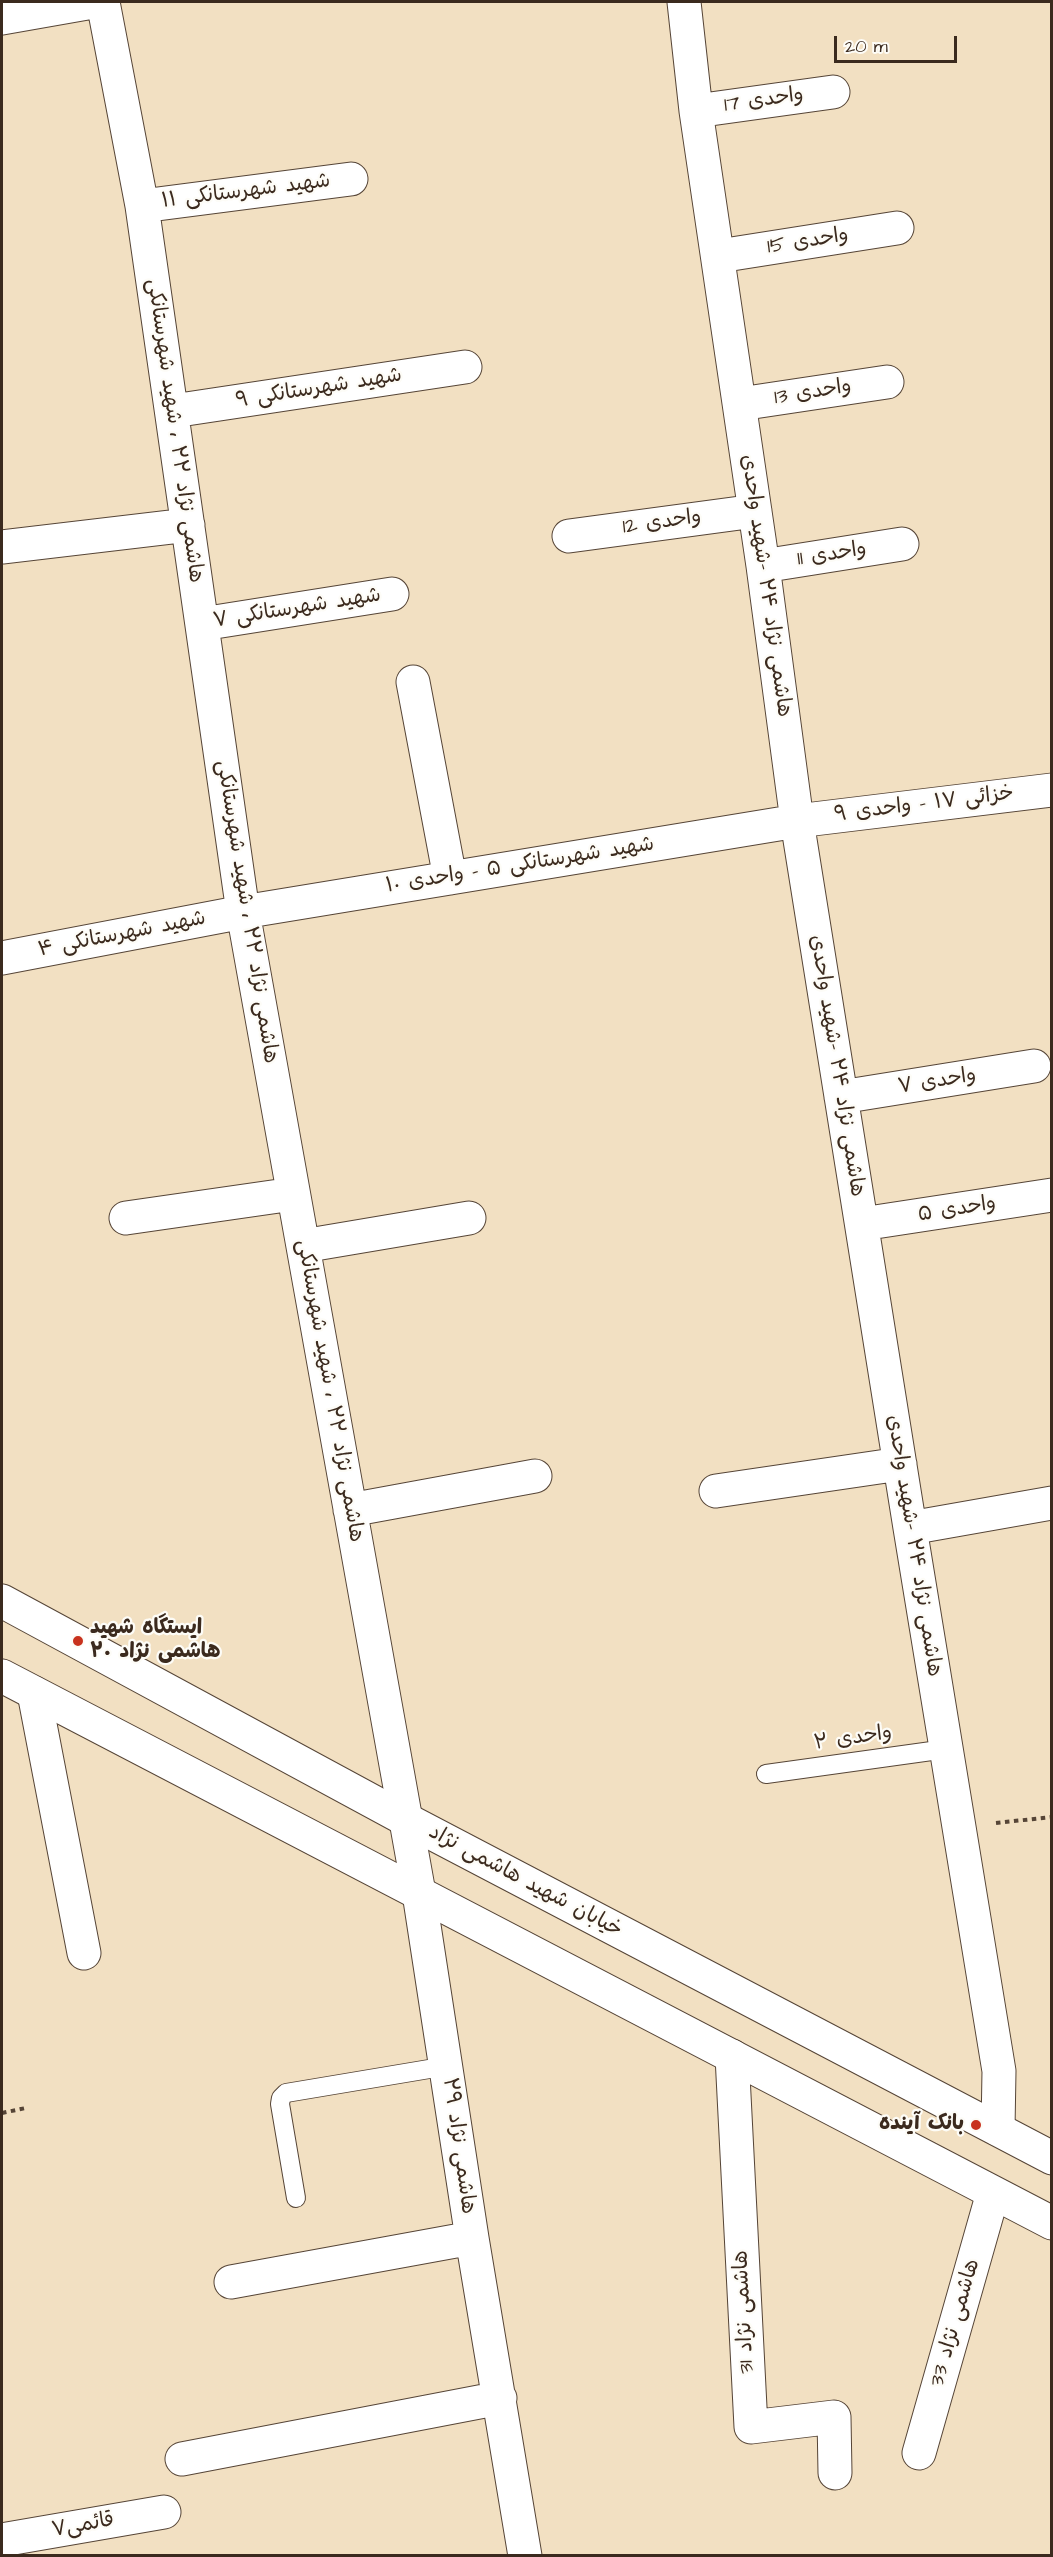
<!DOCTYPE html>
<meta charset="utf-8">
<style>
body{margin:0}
#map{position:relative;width:1053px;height:2557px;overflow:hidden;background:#f2e0c2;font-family:"Architects Daughter",sans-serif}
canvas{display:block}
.frame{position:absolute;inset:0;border:3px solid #3b2a1e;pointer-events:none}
.scale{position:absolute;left:834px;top:36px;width:123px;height:27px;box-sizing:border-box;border:3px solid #3b2a1e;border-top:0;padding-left:8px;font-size:18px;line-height:21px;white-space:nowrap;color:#3b2a1e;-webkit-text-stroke:4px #fdfcf7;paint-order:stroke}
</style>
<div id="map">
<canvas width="1053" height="2557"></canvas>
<div class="frame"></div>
<div class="scale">20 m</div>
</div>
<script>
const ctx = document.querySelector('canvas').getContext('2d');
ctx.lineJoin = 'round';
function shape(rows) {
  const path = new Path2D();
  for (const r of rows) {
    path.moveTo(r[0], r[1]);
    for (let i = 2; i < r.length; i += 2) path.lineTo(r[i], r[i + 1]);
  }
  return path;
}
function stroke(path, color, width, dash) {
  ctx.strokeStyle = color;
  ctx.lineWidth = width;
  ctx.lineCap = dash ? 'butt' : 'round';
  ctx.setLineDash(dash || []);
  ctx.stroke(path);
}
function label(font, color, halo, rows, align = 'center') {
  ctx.font = font + ' "Architects Daughter","Playpen Sans Arabic",sans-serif';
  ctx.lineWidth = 4.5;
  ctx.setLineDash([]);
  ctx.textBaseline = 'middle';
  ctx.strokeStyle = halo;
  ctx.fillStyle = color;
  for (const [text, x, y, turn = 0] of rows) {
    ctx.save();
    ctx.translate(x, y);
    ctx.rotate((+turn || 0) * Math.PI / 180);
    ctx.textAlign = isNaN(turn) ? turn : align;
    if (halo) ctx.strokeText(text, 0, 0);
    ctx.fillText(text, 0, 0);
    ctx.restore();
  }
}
const service = shape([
 [766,1774,946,1749],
 [296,2198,280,2104,281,2098,286,2093,447,2066]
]);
const minor = shape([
 [103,2,142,206,243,912,419,1893,472,2238,525,2556],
 [684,2,696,111,763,566,797,821,910,1528,999,2071,998,2129],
 [2,18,93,2],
 [696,111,833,92],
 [142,206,351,179],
 [719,256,897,228],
 [740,404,887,382],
 [173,411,465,367],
 [569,536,755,511],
 [2,547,188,525],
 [763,566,902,544],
 [202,624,392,594],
 [413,682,450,878],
 [2,958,243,912,797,821,1052,790],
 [841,1097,1034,1066],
 [126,1218,293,1194],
 [862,1224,1052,1195],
 [303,1246,469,1218],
 [716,1491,900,1464],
 [350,1510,535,1476],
 [910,1528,1052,1503],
 [34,1693,84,1953],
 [732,2056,751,2427,834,2417,835,2473],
 [231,2282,472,2238],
 [919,2453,993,2193],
 [182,2459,500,2398],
 [2,2540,164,2512]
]);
const primary = shape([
 [2,1601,405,1819,1052,2158],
 [2,1676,1052,2223]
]);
stroke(service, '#564537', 20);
stroke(minor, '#564537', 35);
stroke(primary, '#564537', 35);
stroke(shape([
 [996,1823,1052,1817],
 [2,2113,26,2108]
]), '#564537', 4, [4.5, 4.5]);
stroke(service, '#fff', 18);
stroke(minor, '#fff', 33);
stroke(primary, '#fff', 33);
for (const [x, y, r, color] of [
 [78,1641,6,"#c8321e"],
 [976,2125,6,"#c8321e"]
]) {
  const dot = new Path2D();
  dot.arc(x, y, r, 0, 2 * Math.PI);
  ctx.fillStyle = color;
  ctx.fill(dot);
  stroke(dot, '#fdfcf7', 2);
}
label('21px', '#3b2a1e', '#fdfcf7', [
 ["واحدی 17",764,101,-8],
 ["شهید شهرستانکی ۱۱",246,192,-7],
 ["واحدی 15",808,242,-9],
 ["شهید شهرستانکی ۹",319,389,-9],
 ["واحدی 13",813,393,-9],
 ["هاشمی نژاد ۲۲ ، شهید شهرستانکی",174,431,82],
 ["واحدی 12",662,523,-8],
 ["واحدی 11",832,555,-9],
 ["هاشمی نژاد ۲۴ -شهید واحدی",765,586,82],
 ["شهید شهرستانکی ۷",297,609,-9],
 ["خزائی ۱۷ - واحدی ۹",924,805,-7],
 ["شهید شهرستانکی ۵ - واحدی ۱۰",520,866,-9],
 ["هاشمی نژاد ۲۲ ، شهید شهرستانکی",246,912,81],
 ["شهید شهرستانکی ۴",122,935,-11],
 ["هاشمی نژاد ۲۴ -شهید واحدی",836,1066,81],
 ["واحدی ۷",937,1082,-9],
 ["واحدی ۵",957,1210,-9],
 ["هاشمی نژاد ۲۲ ، شهید شهرستانکی",329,1391,80],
 ["هاشمی نژاد ۲۴ -شهید واحدی",913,1546,81],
 ["واحدی ۲",853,1739,-8],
 ["خیابان شهید هاشمی نژاد",525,1882,28],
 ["هاشمی نژاد ۲۹",458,2146,82],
 ["هاشمی نژاد 31",745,2312,-93],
 ["هاشمی نژاد 33",956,2323,-74],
 ["قائمی۷",83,2526,-10]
]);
label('bold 21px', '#3b2a1e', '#fdfcf7', [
 ["ایستگاه شهید",90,1629],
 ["هاشمی نژاد ۲۰",90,1653],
 ["بانک آینده",964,2125,"right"]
], 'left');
</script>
